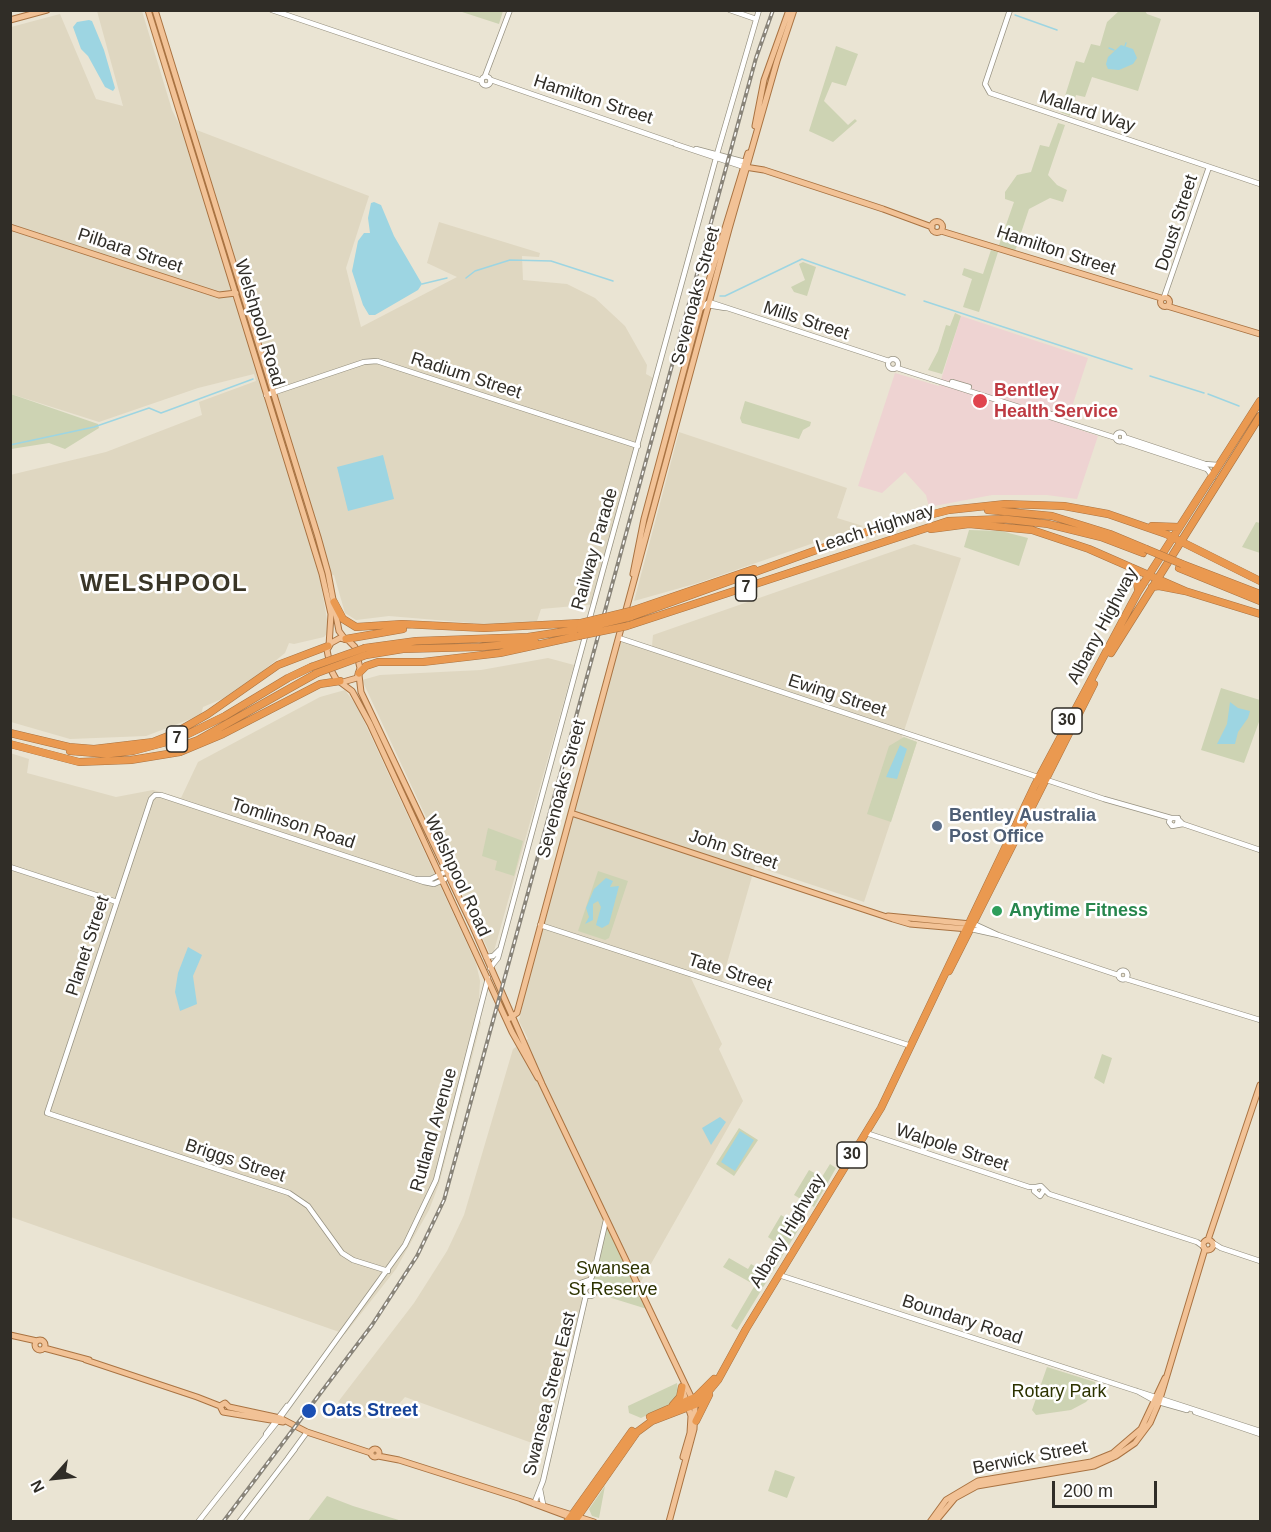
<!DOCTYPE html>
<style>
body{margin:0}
#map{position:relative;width:1271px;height:1532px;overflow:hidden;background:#eae4d3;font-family:Arial,sans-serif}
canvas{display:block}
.frame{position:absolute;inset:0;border:12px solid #302d27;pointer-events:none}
.north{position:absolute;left:24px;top:1448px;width:60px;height:60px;-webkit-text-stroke:4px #fff;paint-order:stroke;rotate:243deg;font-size:16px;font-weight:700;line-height:24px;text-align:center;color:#302d27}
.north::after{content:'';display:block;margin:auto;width:21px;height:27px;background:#302d27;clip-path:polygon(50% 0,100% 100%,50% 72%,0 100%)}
.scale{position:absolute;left:1052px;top:1481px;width:105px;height:27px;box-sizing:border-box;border:3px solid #302d27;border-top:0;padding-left:8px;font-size:18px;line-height:21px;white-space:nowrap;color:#302d27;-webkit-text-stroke:4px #fff;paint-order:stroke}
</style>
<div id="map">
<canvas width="1271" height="1532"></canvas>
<div class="frame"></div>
<div class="north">N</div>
<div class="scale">200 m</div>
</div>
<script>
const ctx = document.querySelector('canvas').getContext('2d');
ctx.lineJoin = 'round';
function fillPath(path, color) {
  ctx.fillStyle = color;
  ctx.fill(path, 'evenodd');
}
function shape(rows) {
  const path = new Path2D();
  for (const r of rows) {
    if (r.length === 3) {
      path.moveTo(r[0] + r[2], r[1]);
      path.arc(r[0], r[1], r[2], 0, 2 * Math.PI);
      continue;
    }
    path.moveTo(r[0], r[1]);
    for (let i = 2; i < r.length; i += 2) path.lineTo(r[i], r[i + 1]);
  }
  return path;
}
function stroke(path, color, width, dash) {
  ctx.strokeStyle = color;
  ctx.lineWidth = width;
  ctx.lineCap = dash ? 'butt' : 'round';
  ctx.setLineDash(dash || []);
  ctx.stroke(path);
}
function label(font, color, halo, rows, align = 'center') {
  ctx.font = font + ' Arial,sans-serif';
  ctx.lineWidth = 5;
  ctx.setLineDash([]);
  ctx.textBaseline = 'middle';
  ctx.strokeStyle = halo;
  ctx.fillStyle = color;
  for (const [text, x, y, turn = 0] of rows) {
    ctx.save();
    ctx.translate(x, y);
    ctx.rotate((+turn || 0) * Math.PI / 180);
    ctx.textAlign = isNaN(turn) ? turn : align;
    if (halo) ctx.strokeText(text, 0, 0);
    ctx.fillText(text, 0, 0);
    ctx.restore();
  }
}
fillPath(shape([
 [97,11,142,11,172,110,180,126,194,129,369,196,346,268,361,327,457,277,427,263,439,222,540,253,539,257,522,256,523,280,567,284,595,298,625,326,647,365,646,374,657,380,597,604,541,609,537,621,507,626,389,616,356,620,345,613,334,575,320,579,329,631,324,637,294,644,289,643,285,653,234,694,203,707,201,715,146,736,70,739,11,722,10,475,106,452,202,415,199,402,256,381,254,374,198,388,99,422,11,394,11,27,60,14,96,99,123,106],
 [679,432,847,488,837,518,863,526,698,583,634,601],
 [914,544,961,558,902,737,917,742,864,902,755,866,721,984,689,974,722,1044,719,1049,743,1101,639,1285,606,1217,589,1291,543,1447,405,1397,390,1414,375,1404,366,1418,338,1402,414,1303,447,1251,464,1215,513,1049,528,1039,519,1021,561,835,615,638,622,637,652,646,653,635],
 [548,658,574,665,494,951,490,954,362,680,380,675,481,670],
 [345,690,357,706,476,963,480,981,478,1015,481,1023,439,1184,429,1210,396,1269,345,1334,11,1217,10,753,29,759,27,773,116,797,153,790,181,798,198,762,320,697]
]), '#dfd7c1');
fillPath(shape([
 [961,316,1088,358,1066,425,1098,436,1077,499,1047,495,992,495,929,507,926,495,905,472,882,493,858,486,895,373,939,386]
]), '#eed3d2');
fillPath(shape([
 [459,11,503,11,499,24],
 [1119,11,1145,11,1147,14,1161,19,1138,91,1092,77,1085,97,1076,95,1070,116,1060,112,1076,61,1084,63,1091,44,1100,46,1107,22],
 [836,46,858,54,846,86,832,82,824,101,848,125,855,119,857,121,833,142,809,131],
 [1058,123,1065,125,1048,175,1057,185,1067,190,1063,202,1050,198,1029,209,1015,251,999,245,1014,202,1005,199,1005,192,1017,175,1031,172,1040,145,1049,147],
 [991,250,998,252,979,312,963,307,972,279,962,275,964,268,983,274],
 [803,262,816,267,807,296,794,292,791,287,805,280,799,264],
 [955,313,961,316,942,374,928,370,938,351,946,325,950,326],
 [11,394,98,424,99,428,65,449,49,443,11,449],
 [745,401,811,422,810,426,803,430,799,439,742,423,740,418],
 [1256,522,1260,523,1260,553,1242,547],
 [969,530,1001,531,1028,538,1019,566,964,547],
 [1221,688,1260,700,1260,719,1244,763,1201,750],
 [904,737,917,742,891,822,867,814,889,746],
 [488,828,523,841,514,876,495,870,497,861,482,856],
 [598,871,628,881,609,938,605,940,578,931],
 [1102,1054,1112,1058,1104,1084,1094,1078],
 [739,1128,758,1140,734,1176,716,1164],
 [830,1164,836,1168,814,1207,794,1195,809,1170,822,1177],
 [781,1215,800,1227,737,1330,731,1326,755,1285,723,1267,729,1258,748,1269,751,1264,763,1271,779,1245,768,1237],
 [606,1220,647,1309,605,1296,594,1290,594,1271],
 [1047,1367,1095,1382,1095,1392,1086,1402,1071,1410,1036,1415,1032,1410],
 [677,1383,679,1395,670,1404,641,1418,629,1413,628,1406],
 [775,1470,795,1477,787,1498,768,1491],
 [605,1486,599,1518,592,1516,589,1509],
 [327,1496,353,1506,402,1521,308,1521]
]), '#cdd3b3');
fillPath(shape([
 [89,20,92,21,104,50,115,88,113,91,105,87,88,56,81,49,73,27,77,22],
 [1121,45,1133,49,1137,58,1133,64,1119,70,1108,69,1106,64,1108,57],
 [374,202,381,205,394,236,422,284,418,290,375,315,369,315,363,305,352,271,358,241,364,233,370,233,368,218,371,203],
 [383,455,394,499,348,511,337,467],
 [1230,702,1238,708,1250,711,1248,718,1238,732,1235,744,1217,744,1227,724],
 [900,745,907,749,897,779,886,777],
 [606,878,613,881,610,887,619,886,609,924,602,928,596,925,601,907,598,901,593,904,593,920,585,924,589,917,586,908,594,889],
 [188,947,202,955,193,976,197,1004,180,1011,175,992,178,973],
 [720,1117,726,1122,711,1145,702,1128],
 [740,1131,754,1140,735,1171,721,1162]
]), '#9dd5e2');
stroke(shape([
 [1000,10,1002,11],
 [1015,15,1057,30],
 [1125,46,1126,43],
 [1109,48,1114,50],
 [466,278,475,271,510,260,551,261,613,281],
 [422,284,447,278],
 [720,296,725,296,802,259,905,295],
 [924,301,1132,369],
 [1150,376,1204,393],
 [1208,394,1239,406],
 [10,445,94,427,149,408,161,413,253,379]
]), '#9dd5e2', 1.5);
const minor = shape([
 [272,10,482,81],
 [730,10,756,19],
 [1010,10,985,84,990,93,1260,184],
 [485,76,510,10],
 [486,81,4.5],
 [491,80,673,143],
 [675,144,744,167],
 [696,149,745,162],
 [717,154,759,10],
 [1164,297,1209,167],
 [707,305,725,308],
 [700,309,709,302,889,361],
 [893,364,5],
 [897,368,1116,438],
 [952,382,969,387],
 [266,395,364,362,377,361,638,446],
 [1037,409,1057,416],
 [1120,437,4.5],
 [1124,437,1205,464,1218,465],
 [1122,441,1207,469,1213,477],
 [589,621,716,158],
 [619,638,1104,799,1171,818],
 [1179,820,1183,824,1260,850],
 [1177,825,1178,818,1171,818,1169,822,1172,826,1183,824],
 [10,867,117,902],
 [417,879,431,879,447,871],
 [974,924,998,935],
 [540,925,911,1046],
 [971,929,998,935,1118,975],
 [486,957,493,956,499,950],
 [490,968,498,958,586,633],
 [1123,975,4.5],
 [1126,979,1260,1020],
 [866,1133,1029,1187,1036,1187],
 [1044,1190,1040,1196,1034,1191,1036,1187,1041,1186,1049,1194,1197,1242,1204,1247],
 [1213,1243,1221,1248,1260,1261],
 [388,1271,353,1260,342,1253,308,1206,289,1193,47,1113,151,799,155,795,161,795,424,882,434,884,445,879],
 [779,1275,1260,1431],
 [590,1291,5],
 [572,1286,589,1280],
 [587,1287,594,1272,606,1220],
 [1137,1391,1155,1401,1187,1410],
 [1195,1412,1260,1434],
 [266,1434,287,1406],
 [288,1458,307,1432],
 [540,1489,543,1504],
 [534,1504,543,1481,586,1295],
 [198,1522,277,1422,405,1245,436,1180,488,978],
 [239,1522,295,1449]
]);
const major = shape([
 [148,10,322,574,331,614,329,646],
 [155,10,318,537,328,573,339,631,345,639],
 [10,20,47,10],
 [755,126,764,80,789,10],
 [745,167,764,170,883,209,932,227],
 [937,227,5.5],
 [10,227,219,295,236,293],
 [941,231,1161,298],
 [1165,302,4.5],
 [1167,306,1260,334],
 [633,574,644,519,700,310,748,153],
 [359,675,361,692,473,927,542,1084,695,1405,694,1429,669,1522],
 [343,682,357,678,360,668,355,647,348,640,340,638,331,643,327,650,331,670,336,679,352,691,370,724,512,1032,538,1078],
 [571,813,893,919,910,924,968,929],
 [888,916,971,924],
 [507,1020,517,1013,729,229,777,61,794,10],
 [1208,1240,1260,1085],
 [1208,1245,5],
 [10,1335,37,1341],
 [40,1345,5],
 [44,1348,89,1360],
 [86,1360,197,1397,220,1406,223,1412,283,1422],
 [682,1388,691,1416,690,1433,683,1457],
 [220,1406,225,1403,229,1407,280,1418,307,1432,371,1453],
 [375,1453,4],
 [378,1456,399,1460,594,1522],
 [521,1499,583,1522],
 [930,1522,946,1500,978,1481,1091,1462,1113,1453,1141,1429,1165,1378],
 [935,1522,955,1498,977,1486,1094,1466,1116,1456,1135,1443,1150,1423,1159,1402,1205,1249]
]);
const highway = shape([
 [988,510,1052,516,1110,534,1146,549],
 [1152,526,1179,527],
 [931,529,969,524,1032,530,1089,549,1185,591],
 [1182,564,1260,594],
 [1130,567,1136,576,1138,589],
 [1179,568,1260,601],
 [1152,587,1159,586,1185,591,1260,614],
 [334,602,343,619,356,627,402,624,484,628,581,623],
 [631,611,754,569],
 [630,617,875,529,949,510,1005,504,1064,506,1108,514,1166,534,1260,581],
 [627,626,948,521,1004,519,1048,524,1101,537,1143,553],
 [346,639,403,629],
 [365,648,416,641,528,637,580,629],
 [1111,653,1260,416],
 [366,655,403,649,480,647,535,642],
 [359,673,366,666,378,662,423,662,500,653,578,636],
 [10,733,69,747,94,749,153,742,173,734,208,714,278,665,328,646],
 [10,744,79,762,131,760,180,752,223,734,320,684,340,681],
 [171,750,198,740,317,673],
 [70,751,107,754,133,751,178,739,225,716,288,678,311,667],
 [949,971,1094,684],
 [673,1405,680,1397,682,1387],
 [650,1417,696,1397,714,1379],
 [696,1421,709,1395],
 [567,1522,632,1431],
 [574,1522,637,1432,652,1421,699,1403,718,1380,746,1329,881,1108,1035,785,1138,592,1260,401]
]);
stroke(minor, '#979282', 6);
stroke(major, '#a97342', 7);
stroke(highway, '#a97342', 8);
stroke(minor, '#fff', 4.5);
stroke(major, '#f2c296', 5);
stroke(highway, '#ea9950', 7);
const rail = shape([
 [223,1522,372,1325,417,1256,444,1200,756,58,773,10]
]);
stroke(rail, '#898479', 4);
stroke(rail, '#fff', 1.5, [4.5]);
const highwayBridge = shape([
 [1146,549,1182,564],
 [581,623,631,611],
 [580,629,630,617],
 [578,636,627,626],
 [311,667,365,648],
 [317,673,366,655]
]);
stroke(highwayBridge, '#a97342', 8, []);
stroke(highwayBridge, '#ea9950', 7);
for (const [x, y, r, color] of [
 [980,401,8,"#e0444e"],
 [937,826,6,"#5c6f8a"],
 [997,911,6,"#2e9e5b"],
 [309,1411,8,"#1a4fb4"]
]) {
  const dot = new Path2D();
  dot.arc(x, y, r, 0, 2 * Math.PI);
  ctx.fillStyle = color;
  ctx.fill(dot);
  stroke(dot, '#fff', 2);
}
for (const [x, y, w] of [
 [746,588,21],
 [1067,721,30],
 [177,739,21],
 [852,1155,30]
]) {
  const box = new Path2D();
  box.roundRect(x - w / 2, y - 13, w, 26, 4.5);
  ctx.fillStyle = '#fff';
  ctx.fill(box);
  stroke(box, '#302d27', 1.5);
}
label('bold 16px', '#302d27', null, [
 ["7",746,588],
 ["30",1067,721],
 ["7",177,739],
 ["30",852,1155]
]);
label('18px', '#302d27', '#fff', [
 ["Hamilton Street",593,100,18],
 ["Mallard Way",1087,112,18],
 ["Doust Street",1177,223,-72],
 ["Pilbara Street",130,251,18],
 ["Hamilton Street",1056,251,18],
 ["Sevenoaks Street",696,296,-75],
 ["Mills Street",806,321,18],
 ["Welshpool Road",259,323,73],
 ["Radium Street",466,376,18],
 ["Leach Highway",875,529,-18],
 ["Railway Parade",595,549,-74],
 ["Albany Highway",1103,626,-62],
 ["Ewing Street",837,696,18],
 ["Sevenoaks Street",562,789,-75],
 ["Tomlinson Road",293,824,18],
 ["John Street",733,850,18],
 ["Welshpool Road",457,876,65],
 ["Planet Street",88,946,-72],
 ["Tate Street",730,973,18],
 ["Rutland Avenue",434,1130,-74],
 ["Walpole Street",952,1148,18],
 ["Briggs Street",235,1161,18],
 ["Albany Highway",788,1231,-59],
 ["Boundary Road",962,1320,18],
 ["Swansea Street East",550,1394,-76],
 ["Berwick Street",1030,1458,-11]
]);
label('bold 18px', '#be3a42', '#fff', [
 ["Bentley",994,391],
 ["Health Service",994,412]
], 'left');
label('bold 18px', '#4e5e75', '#fff', [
 ["Bentley Australia",949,816],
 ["Post Office",949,837]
], 'left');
label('bold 18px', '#27864d', '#fff', [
 ["Anytime Fitness",1009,911]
], 'left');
label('18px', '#2d3300', '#fff', [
 ["Swansea",613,1269],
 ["St Reserve",613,1290],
 ["Rotary Park",1059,1392]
]);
label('bold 18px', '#164399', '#fff', [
 ["Oats Street",322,1411]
], 'left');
ctx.letterSpacing = '1.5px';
label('bold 24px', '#393527', '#fff', [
 ["WELSHPOOL",164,584]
]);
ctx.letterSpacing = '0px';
</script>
